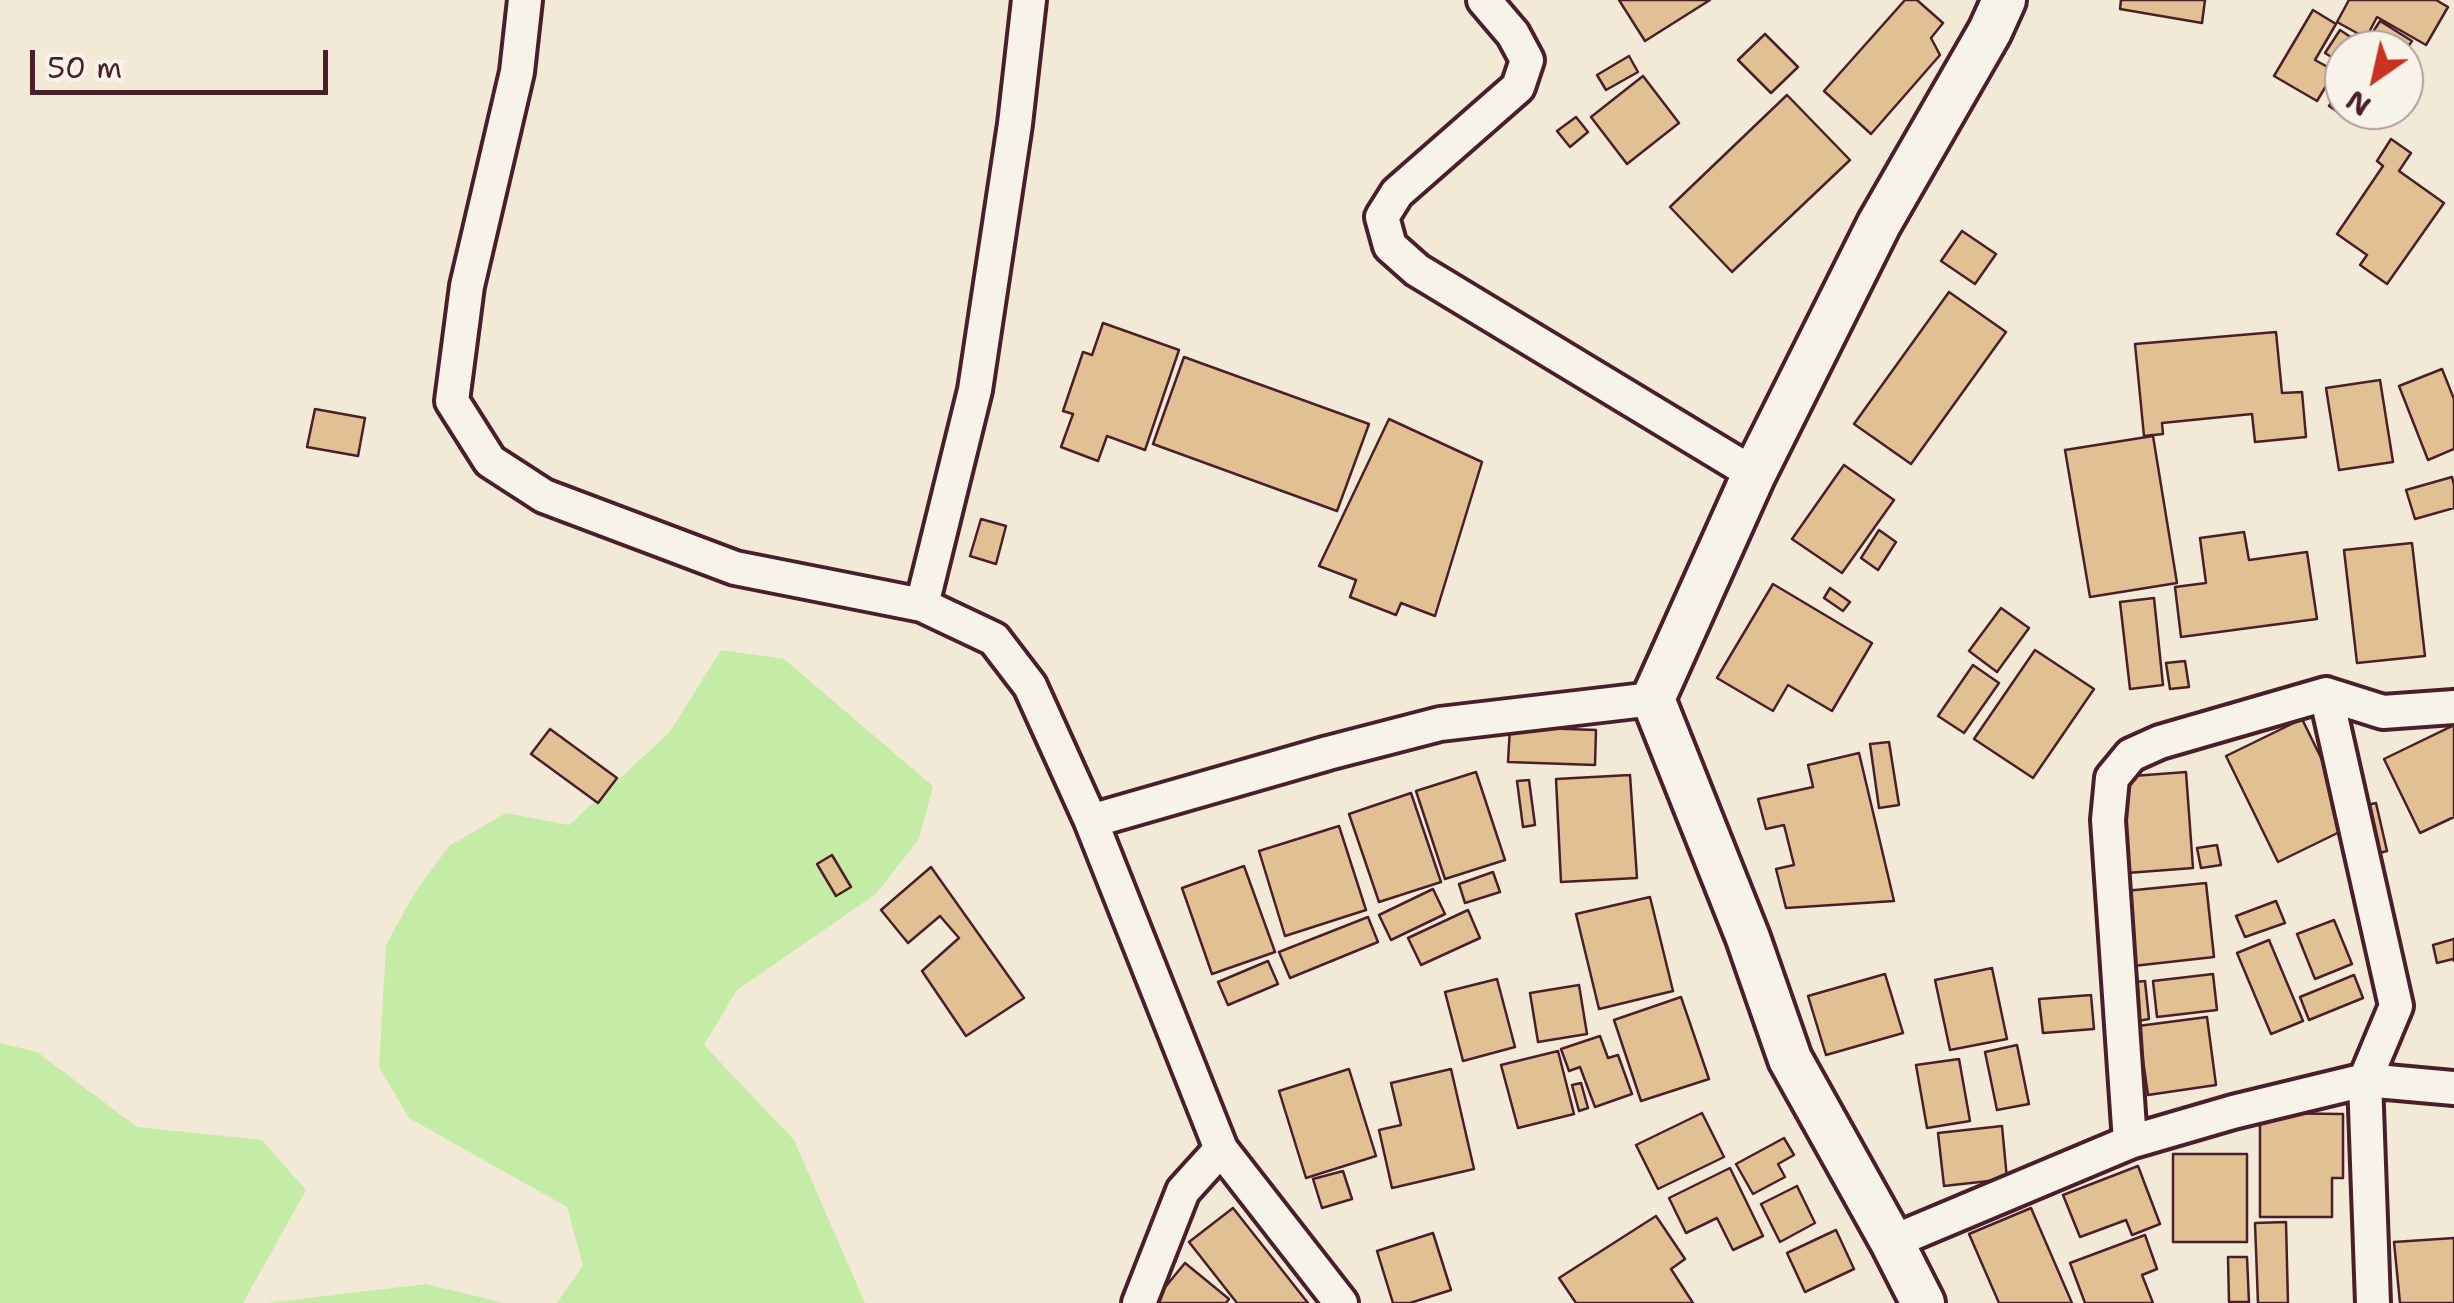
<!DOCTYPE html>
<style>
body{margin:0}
#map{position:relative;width:2454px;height:1303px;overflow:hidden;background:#f3e9d7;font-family:"Shantell Sans",sans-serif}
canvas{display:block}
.north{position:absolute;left:2324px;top:30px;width:100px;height:100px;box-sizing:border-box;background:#f7f3e8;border:2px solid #b29e9c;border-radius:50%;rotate:214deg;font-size:28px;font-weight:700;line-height:40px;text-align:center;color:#4a1f2b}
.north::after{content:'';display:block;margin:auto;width:35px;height:45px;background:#c8321e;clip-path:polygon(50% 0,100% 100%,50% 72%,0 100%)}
.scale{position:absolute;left:30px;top:50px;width:298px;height:45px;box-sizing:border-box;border:5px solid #4a1f2b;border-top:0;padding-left:12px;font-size:30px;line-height:35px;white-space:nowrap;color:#4a1f2b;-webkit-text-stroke:8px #f7f3e8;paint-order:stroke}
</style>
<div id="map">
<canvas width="2454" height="1303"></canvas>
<div class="north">N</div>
<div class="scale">50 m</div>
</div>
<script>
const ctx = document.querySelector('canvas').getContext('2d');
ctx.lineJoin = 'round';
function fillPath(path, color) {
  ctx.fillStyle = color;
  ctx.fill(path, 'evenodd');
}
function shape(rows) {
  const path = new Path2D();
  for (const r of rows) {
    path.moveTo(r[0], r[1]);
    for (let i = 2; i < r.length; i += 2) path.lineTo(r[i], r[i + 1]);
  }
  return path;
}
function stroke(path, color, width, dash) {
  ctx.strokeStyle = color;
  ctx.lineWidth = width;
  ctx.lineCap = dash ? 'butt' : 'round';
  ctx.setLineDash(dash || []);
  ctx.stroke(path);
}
fillPath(shape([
 [721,650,784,659,933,786,919,839,876,894,737,990,704,1045,794,1140,865,1303,557,1303,583,1265,567,1207,409,1118,379,1067,386,945,414,894,449,846,506,813,569,825,669,733],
 [0,1043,37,1052,137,1127,262,1140,306,1190,243,1303,0,1303],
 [426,1284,504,1303,267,1303]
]), '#c5eca7');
const building = shape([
 [1619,0,1710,0,1645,41,1619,0],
 [1905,0,1917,0,1943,23,1931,38,1940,55,1871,134,1824,91,1905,0],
 [2121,0,2205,0,2202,23,2120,9,2121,0],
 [2349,0,2436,0,2448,7,2426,45,2377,17,2366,38,2337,22,2349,0],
 [2313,10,2336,24,2315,60,2335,71,2317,101,2274,76,2313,10],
 [2380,21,2412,41,2404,53,2404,50,2344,50,2344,65,2325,53,2340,30,2364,46,2380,21],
 [1765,34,1798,67,1771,93,1738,60,1765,34],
 [1629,56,1638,72,1606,90,1597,75,1629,56],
 [2404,70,2419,81,2404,104,2404,70],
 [1643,76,1679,123,1627,164,1591,117,1643,76],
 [2344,84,2344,110,2354,110,2348,119,2329,106,2344,84],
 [1787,95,1850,160,1732,272,1670,207,1787,95],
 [2375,110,2400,110,2396,117,2390,113,2381,128,2369,120,2375,110],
 [1576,117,1588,132,1570,147,1557,131,1576,117],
 [2391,139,2411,153,2399,171,2444,203,2387,284,2360,265,2367,255,2337,234,2383,166,2377,161,2391,139],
 [1962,231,1996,254,1975,284,1941,261,1962,231],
 [1949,292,2006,332,1911,464,1854,424,1949,292],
 [1103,323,1179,350,1145,450,1107,436,1098,461,1061,447,1073,414,1063,411,1083,352,1092,355,1103,323],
 [2276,332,2282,393,2302,392,2306,437,2255,442,2252,414,2162,423,2163,434,2144,436,2135,344,2276,332],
 [1184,357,1369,424,1337,511,1153,444,1184,357],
 [2442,369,2454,399,2454,449,2428,460,2399,386,2442,369],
 [2380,380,2393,462,2339,470,2326,388,2380,380],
 [315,409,365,418,358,456,307,447,315,409],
 [1389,419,1482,462,1435,616,1401,603,1396,615,1350,597,1356,580,1319,566,1389,419],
 [2153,436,2177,583,2090,597,2065,450,2153,436],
 [1844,465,1894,500,1842,573,1792,539,1844,465],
 [2452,477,2454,485,2454,508,2415,519,2406,490,2452,477],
 [981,519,1006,526,996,564,970,556,981,519],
 [1879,530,1896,542,1878,570,1861,558,1879,530],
 [2244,532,2249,560,2307,552,2317,619,2181,637,2175,587,2206,583,2200,538,2244,532],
 [2412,543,2425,656,2357,663,2344,550,2412,543],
 [1773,584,1872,643,1832,711,1788,685,1773,711,1717,678,1773,584],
 [1830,588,1850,602,1843,611,1824,598,1830,588],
 [2154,598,2163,685,2130,689,2120,602,2154,598],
 [2001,608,2029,628,1997,672,1969,651,2001,608],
 [2035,650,2094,689,2033,778,1974,739,2035,650],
 [2185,661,2189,687,2170,689,2166,663,2185,661],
 [1973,665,1999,683,1964,733,1938,716,1973,665],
 [2302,719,2354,825,2278,862,2226,756,2302,719],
 [2454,725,2454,817,2420,833,2384,759,2454,725],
 [1510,727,1596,730,1595,765,1508,762,1510,727],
 [550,729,617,778,598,803,531,754,550,729],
 [1889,742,1899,805,1879,808,1870,744,1889,742],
 [1859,753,1894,901,1786,908,1776,869,1794,865,1784,825,1766,829,1758,799,1813,787,1808,765,1859,753],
 [1476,772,1505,860,1445,879,1416,791,1476,772],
 [2186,772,2193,868,2127,873,2120,777,2186,772],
 [1630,775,1637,878,1561,882,1556,779,1630,775],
 [1529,780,1535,825,1523,827,1517,781,1529,780],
 [1411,793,1441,882,1379,902,1349,814,1411,793],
 [2376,803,2387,851,2368,856,2357,807,2376,803],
 [1339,826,1366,910,1285,936,1259,851,1339,826],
 [2217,845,2221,865,2201,868,2197,848,2217,845],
 [832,855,851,887,836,896,817,864,832,855],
 [1244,866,1275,952,1212,974,1182,888,1244,866],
 [931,867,1024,998,966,1036,922,971,959,938,940,916,908,943,881,910,931,867],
 [1493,872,1500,892,1465,903,1459,884,1493,872],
 [2206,883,2214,957,2133,966,2125,891,2206,883],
 [1433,889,1445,914,1391,940,1379,915,1433,889],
 [1650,897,1673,991,1599,1009,1576,914,1650,897],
 [2276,901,2285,923,2245,937,2236,916,2276,901],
 [1468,910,1480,938,1421,965,1408,938,1468,910],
 [1368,917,1378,942,1290,978,1279,952,1368,917],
 [2334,920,2352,964,2315,979,2297,934,2334,920],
 [2454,939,2454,961,2453,959,2437,963,2433,945,2454,939],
 [2269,940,2303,1021,2271,1034,2237,953,2269,940],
 [1268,961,1278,984,1228,1005,1218,982,1268,961],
 [1992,968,2007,1039,1950,1050,1935,980,1992,968],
 [1885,974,1903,1033,1826,1055,1808,996,1885,974],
 [2213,974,2217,1010,2157,1017,2153,981,2213,974],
 [2354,975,2363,998,2309,1020,2300,997,2354,975],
 [1497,979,1515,1047,1463,1061,1445,992,1497,979],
 [2145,981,2149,1019,2138,1021,2134,982,2145,981],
 [1579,985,1587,1034,1538,1042,1530,993,1579,985],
 [2091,995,2094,1029,2043,1033,2039,999,2091,995],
 [1681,997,1709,1079,1641,1101,1614,1020,1681,997],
 [2207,1017,2216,1085,2148,1095,2138,1026,2207,1017],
 [1600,1036,1608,1058,1618,1055,1632,1094,1595,1107,1580,1067,1569,1071,1561,1049,1600,1036],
 [2017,1045,2029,1104,1997,1110,1985,1052,2017,1045],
 [1558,1051,1574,1114,1518,1128,1501,1065,1558,1051],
 [1959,1059,1970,1121,1927,1128,1916,1065,1959,1059],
 [1349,1069,1376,1156,1306,1178,1279,1091,1349,1069],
 [1451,1069,1474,1169,1392,1188,1379,1130,1401,1125,1391,1083,1451,1069],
 [1581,1083,1588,1108,1579,1111,1572,1085,1581,1083],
 [1702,1113,1724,1157,1658,1189,1636,1145,1702,1113],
 [2260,1113,2343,1114,2343,1178,2332,1178,2332,1217,2260,1217,2260,1113],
 [2002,1126,2007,1179,1944,1186,1938,1133,2002,1126],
 [1784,1138,1794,1155,1778,1164,1785,1177,1753,1194,1736,1164,1784,1138],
 [2173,1154,2247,1154,2247,1242,2173,1242,2173,1154],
 [2138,1166,2160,1224,2132,1235,2126,1220,2080,1237,2063,1195,2138,1166],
 [1730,1168,1763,1236,1733,1250,1717,1218,1686,1233,1669,1198,1730,1168],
 [1343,1171,1352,1199,1322,1208,1313,1179,1343,1171],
 [1797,1186,1815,1223,1780,1242,1761,1204,1797,1186],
 [1233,1208,1308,1303,1237,1303,1189,1242,1233,1208],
 [2031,1208,2072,1303,1999,1303,1969,1234,2031,1208],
 [1656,1216,1685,1259,1671,1269,1693,1303,1576,1303,1559,1278,1656,1216],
 [2286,1222,2288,1303,2258,1303,2255,1223,2286,1222],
 [1836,1230,1854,1269,1805,1292,1787,1253,1836,1230],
 [1433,1233,1451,1290,1410,1303,1393,1303,1377,1251,1433,1233],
 [2145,1235,2157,1269,2142,1275,2153,1303,2085,1303,2070,1263,2145,1235],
 [2454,1238,2454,1303,2400,1303,2394,1242,2454,1238],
 [2228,1257,2247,1257,2249,1302,2229,1302,2228,1257],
 [1185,1263,1229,1299,1226,1303,1152,1303,1185,1263]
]);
fillPath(building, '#e1c093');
stroke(building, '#4a1f2b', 2.5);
const minor = shape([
 [525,0,517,72,467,286,452,401,490,461,544,496,735,568,922,605,994,639,1030,686,1091,821,1221,1149,1183,1191,1139,1303],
 [1484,0,1513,34,1527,60,1518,87,1397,193,1382,217,1390,246,1417,270,1754,474],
 [922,605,975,390,1015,124,1029,0],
 [1091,821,1328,753,1440,724,1653,699],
 [2130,1142,2108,820,2112,778,2131,755,2160,742,2326,694],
 [1221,1149,1341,1303],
 [1892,1242,2130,1142,2233,1112,2365,1080,2396,1006,2326,694,2383,712,2454,707],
 [2373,1303,2365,1080,2454,1088]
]);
const tertiary = shape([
 [1923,1303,1892,1242,1790,1059,1748,938,1653,699,1754,474,1879,224,1990,31,2004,0]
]);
stroke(minor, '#4a1f2b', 40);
stroke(tertiary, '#4a1f2b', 50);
stroke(minor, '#f7f3e8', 32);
stroke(tertiary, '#f7f3e8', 42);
</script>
